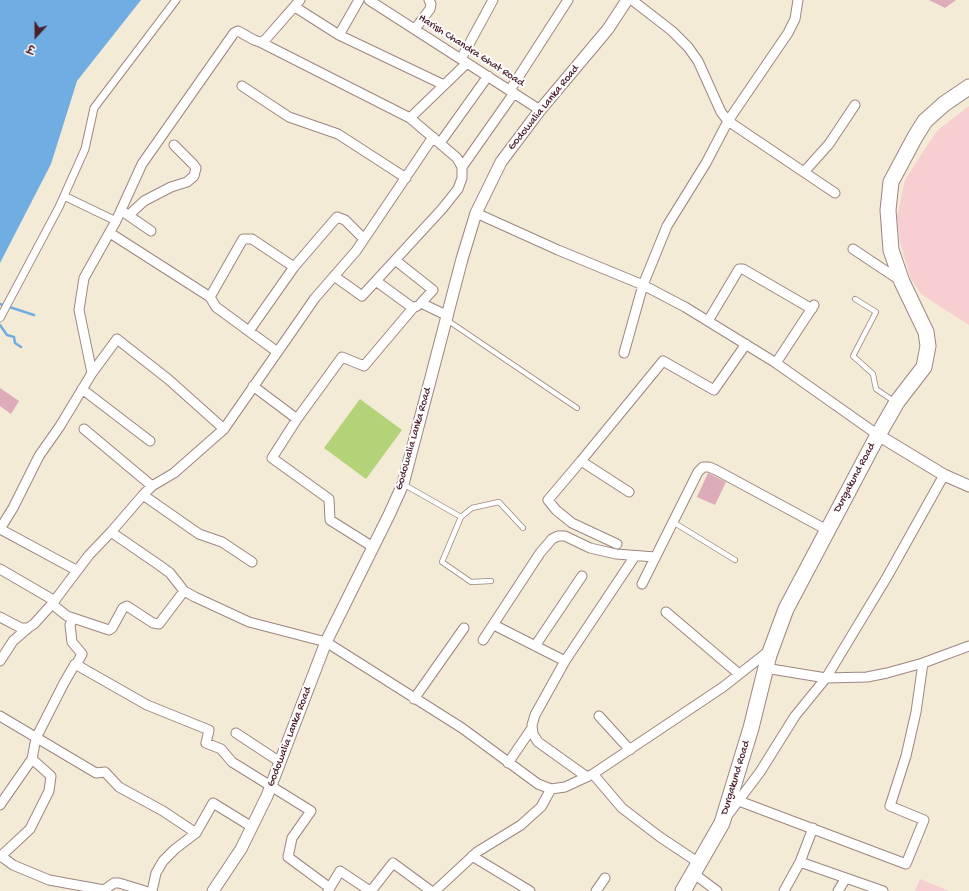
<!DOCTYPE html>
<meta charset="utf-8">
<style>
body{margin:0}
#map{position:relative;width:969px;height:891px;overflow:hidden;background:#f3ebd5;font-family:"Gochi Hand","Playpen Sans Deva",sans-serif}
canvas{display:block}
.north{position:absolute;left:16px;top:16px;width:40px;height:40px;-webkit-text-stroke:3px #fff;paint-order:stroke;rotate:201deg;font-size:11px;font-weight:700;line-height:16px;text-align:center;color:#4a1f2b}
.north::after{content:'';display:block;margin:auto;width:14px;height:18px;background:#4a1f2b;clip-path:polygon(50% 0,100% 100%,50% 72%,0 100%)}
</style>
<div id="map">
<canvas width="969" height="891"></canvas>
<div class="north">उ</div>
</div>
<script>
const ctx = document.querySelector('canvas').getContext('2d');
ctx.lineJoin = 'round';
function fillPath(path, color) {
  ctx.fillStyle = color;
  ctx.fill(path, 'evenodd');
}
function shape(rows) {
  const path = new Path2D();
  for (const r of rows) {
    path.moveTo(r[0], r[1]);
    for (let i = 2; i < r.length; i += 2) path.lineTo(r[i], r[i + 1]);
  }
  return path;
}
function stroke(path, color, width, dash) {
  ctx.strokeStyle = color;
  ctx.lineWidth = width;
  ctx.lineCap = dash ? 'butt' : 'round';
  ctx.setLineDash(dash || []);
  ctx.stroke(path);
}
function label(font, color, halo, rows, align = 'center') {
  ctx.font = font + ' "Gochi Hand",sans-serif';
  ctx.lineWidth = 4;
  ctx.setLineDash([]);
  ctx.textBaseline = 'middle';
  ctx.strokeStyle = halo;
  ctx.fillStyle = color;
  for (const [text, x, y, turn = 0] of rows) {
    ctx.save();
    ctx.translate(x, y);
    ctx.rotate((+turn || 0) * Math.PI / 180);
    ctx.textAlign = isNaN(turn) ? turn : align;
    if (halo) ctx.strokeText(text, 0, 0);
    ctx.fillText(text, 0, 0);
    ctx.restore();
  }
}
fillPath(shape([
 [969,106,969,325,921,294,911,279,900,242,897,217,905,180,924,150,938,130],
 [920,879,949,891,915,891]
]), '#f7cfd1');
fillPath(shape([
 [360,399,402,430,366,479,324,448]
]), '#b4d379');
fillPath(shape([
 [0,0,141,0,77,81,51,164,0,263]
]), '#70ade2');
stroke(shape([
 [0,304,34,315],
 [0,325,7,335,14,337,15,343,21,347]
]), '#70ade2', 2.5);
fillPath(shape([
 [929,0,956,0,945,8],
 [0,388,19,401,11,414,0,406],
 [708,473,726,482,715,505,697,497]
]), '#ddabba');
const service = shape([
 [855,299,876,312,853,356,873,374,876,389,895,402],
 [447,320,577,408],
 [403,484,461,517],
 [673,522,735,560],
 [491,581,471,582,442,562,461,517,472,508,499,502,523,528]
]);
const pedestrian = shape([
 [64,196,116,221],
 [0,318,59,207,85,149,94,108,176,0]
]);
const minor = shape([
 [369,0,540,110],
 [632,0,672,31,688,47,698,61,721,112,728,121,835,193],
 [295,7,339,35,444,85],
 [415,29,430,9,431,4,429,0],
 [339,35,359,0],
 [260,42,410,118,467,63],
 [461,59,493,0],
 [242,86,289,117,338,134,406,178],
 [510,90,568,0],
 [440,143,488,76],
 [462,167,514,93],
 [804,172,829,144,855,105],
 [125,213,151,231],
 [476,213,558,250,643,285,685,307,776,363,878,435],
 [129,215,144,201,171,187,187,182,194,176,196,168,193,164,174,145],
 [110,233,210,297,216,307,276,351],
 [853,249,901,281],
 [395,260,433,290,421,303,448,316],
 [334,276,362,296,442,209,458,189,462,178,462,167,457,158,410,118],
 [376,281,413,308,417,306],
 [210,297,243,239,252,239,294,267],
 [708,321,739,269,743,269,812,309],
 [249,331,294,267,337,217,345,220,364,239],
 [624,353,643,285,667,226,706,163,728,121,788,33,795,19,798,0],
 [776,363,814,305],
 [92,373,79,310,84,278,116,221,142,164,234,33,238,31,254,40,260,42,265,40,300,0],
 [253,386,297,419,272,458,329,499,330,520,373,547],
 [82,389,150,441],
 [297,419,342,357,364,366,413,308],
 [84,429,152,486],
 [581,461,548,500,556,510,572,523,617,544],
 [629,492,581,461,663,361,714,390,746,344],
 [143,495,199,534,222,542,252,562],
 [0,529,13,508,39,456,60,426,92,373,117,339,168,379,224,429],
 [0,529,76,570],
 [111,532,159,565,170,573,184,591,195,597,249,622,326,642,462,728,538,784,551,789,565,787,593,774,723,687,770,650],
 [0,569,55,601],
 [642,584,698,472,703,467,709,467,716,470,827,530],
 [52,604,67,616,109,630,112,628,123,608,127,606,153,623,159,624,184,591],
 [666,612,739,674],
 [0,617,21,628,28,628,34,624,52,604,89,555,111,532,143,495,152,486,174,473,224,429,315,298,356,251,433,137],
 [73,618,70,625,72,642,82,654,76,665],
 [494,625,565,661],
 [483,640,540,553,552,539,558,536,565,536,590,548,616,554,655,557],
 [535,646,582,576],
 [0,661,13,641,28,628],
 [765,668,826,678,867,677,887,673,923,663,969,646],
 [414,699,464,628],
 [0,716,96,773,105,772,119,787,163,811,196,833],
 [599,716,630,750],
 [236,733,280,762],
 [508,763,532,728],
 [593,774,622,808,660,837,699,863],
 [587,777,538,742,533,734,532,725,535,715,565,661,635,556],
 [739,801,906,864,924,820,890,806,906,756,916,712,923,663],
 [0,805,32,759,36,738,64,683,75,664,147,705,209,730,206,743,221,749,232,762,311,811,292,838,288,857,330,888],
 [727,816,760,772,795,716,826,678,887,577,944,475],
 [813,828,800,862,883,891],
 [1,856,13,865,49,880,104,890,114,883,119,883,145,891],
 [472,856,530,891],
 [0,857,30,829,49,791,51,776,32,759],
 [693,873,717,891],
 [152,891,156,873,163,861,175,849,196,833,213,803,252,827],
 [328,891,340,871,370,891],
 [371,891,393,863,431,891],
 [435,891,477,852,521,825,532,815,541,807,551,789],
 [596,891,605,878],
 [784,891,800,862],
 [838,891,846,878]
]);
const tertiary = shape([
 [878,435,944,475,969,486],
 [213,891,241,849,267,796,326,642,389,515,403,484,462,259,476,213,501,162,540,110,608,29,627,0]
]);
const primary = shape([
 [683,891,722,823,751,728,769,655,786,609,878,435,897,402,924,367,928,346,926,332,902,282,891,250,888,210,891,182,915,137,925,121,944,104,969,87]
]);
stroke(service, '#9e8580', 6);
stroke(pedestrian, '#9e8580', 9);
stroke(minor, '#9e8580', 11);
stroke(tertiary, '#9e8580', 13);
stroke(primary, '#9e8580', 17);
stroke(service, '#fff', 4.5);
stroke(pedestrian, '#fff', 7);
stroke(minor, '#fff', 9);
stroke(tertiary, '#fff', 11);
stroke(primary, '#fff', 15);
label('11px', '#4a1f2b', '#fff', [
 ["Harish Chandra Ghat Road",471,51,33],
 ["Godowalia Lanka Road",544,108,-51],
 ["Godowalia Lanka Road",414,439,-74],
 ["Durgakund Road",855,478,-62],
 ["Godowalia Lanka Road",290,737,-69],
 ["Durgakund Road",736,778,-73]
]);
</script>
